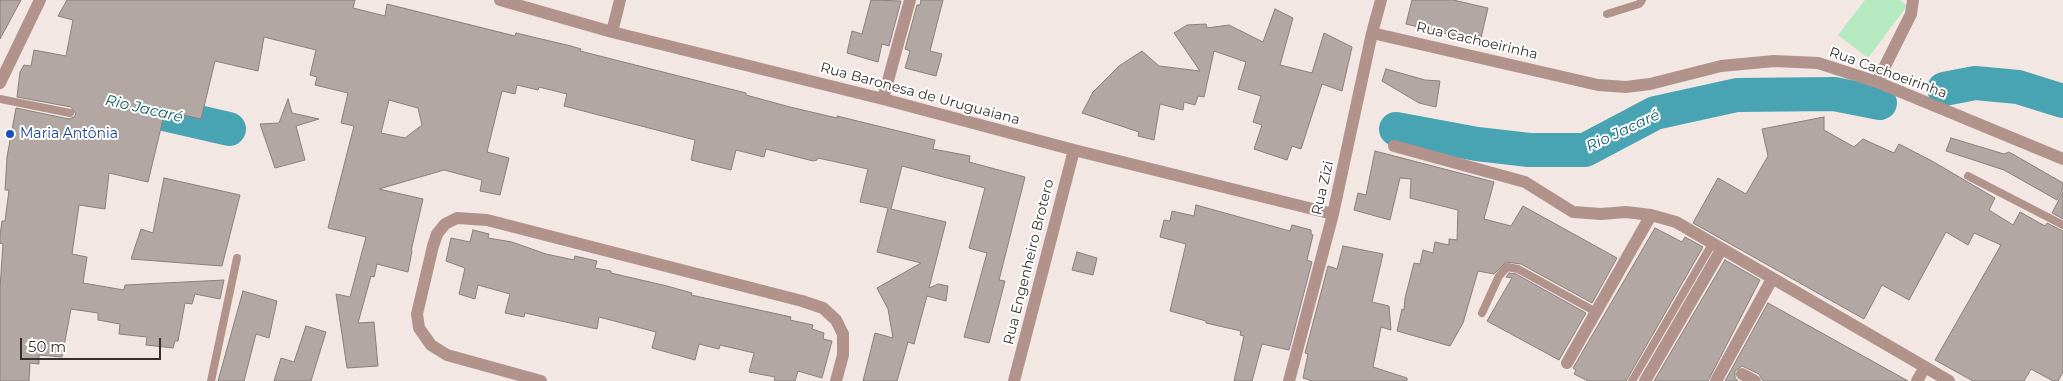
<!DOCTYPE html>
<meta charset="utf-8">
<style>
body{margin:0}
#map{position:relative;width:2063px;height:381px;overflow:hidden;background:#f2e7e3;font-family:Montserrat,sans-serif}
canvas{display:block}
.scale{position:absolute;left:20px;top:338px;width:141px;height:22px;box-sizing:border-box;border:2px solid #34302e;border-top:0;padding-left:6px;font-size:15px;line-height:18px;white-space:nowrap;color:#34302e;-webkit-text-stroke:4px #fff;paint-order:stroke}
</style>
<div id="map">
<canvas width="2063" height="381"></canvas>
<div class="scale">50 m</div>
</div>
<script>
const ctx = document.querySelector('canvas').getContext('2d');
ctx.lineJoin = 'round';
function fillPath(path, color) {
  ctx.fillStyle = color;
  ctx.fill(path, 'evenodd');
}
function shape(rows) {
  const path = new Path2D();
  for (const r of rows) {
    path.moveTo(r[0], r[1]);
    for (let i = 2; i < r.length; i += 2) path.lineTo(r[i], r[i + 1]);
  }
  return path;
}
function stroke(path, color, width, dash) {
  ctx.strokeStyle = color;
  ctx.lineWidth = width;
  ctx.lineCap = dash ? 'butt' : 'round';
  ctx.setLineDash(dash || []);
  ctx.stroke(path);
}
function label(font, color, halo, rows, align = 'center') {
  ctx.font = font + ' Montserrat,sans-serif';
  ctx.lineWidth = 4;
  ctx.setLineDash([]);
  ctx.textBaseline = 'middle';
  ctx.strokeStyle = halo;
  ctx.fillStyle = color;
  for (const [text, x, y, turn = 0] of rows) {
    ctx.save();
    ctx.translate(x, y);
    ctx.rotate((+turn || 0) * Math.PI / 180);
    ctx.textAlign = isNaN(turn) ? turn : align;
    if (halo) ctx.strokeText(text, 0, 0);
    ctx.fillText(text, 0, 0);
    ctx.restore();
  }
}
fillPath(shape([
 [1865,0,1900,0,1907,6,1868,58,1838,35]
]), '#b5eac1');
stroke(shape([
 [1944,89,1975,83,2018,87,2063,101],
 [120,104,229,129],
 [1396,129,1477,144,1529,150,1585,150,1655,113,1737,95,1834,94,1880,103]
]), '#48a3b3', 34);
const building = shape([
 [0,0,21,0,0,39,0,0],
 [67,0,355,0,353,8,385,16,387,4,515,36,516,33,571,46,581,49,580,51,746,93,746,95,790,107,837,118,837,116,935,140,933,149,970,156,969,162,1025,177,999,280,1005,281,989,343,964,337,987,253,969,248,985,188,902,166,891,209,946,222,929,288,938,284,948,286,946,301,927,296,914,344,908,342,897,381,863,381,875,333,893,338,888,309,877,288,921,263,877,252,888,208,860,202,868,169,818,158,817,160,813,161,766,149,764,157,736,150,731,170,691,160,695,140,564,106,567,94,539,87,538,90,517,85,515,94,502,91,487,152,509,158,500,195,480,191,482,180,444,170,379,189,423,199,411,251,412,251,408,272,377,264,374,277,371,276,358,323,374,322,378,366,347,368,336,294,350,297,366,237,328,228,354,126,341,123,348,93,315,85,317,77,310,75,316,50,264,37,258,71,215,61,201,119,165,111,148,182,109,173,105,209,79,205,72,254,87,257,83,283,124,290,125,285,224,280,220,299,195,294,192,304,185,303,178,341,175,341,173,348,146,345,147,337,119,334,120,324,98,320,98,313,71,309,62,357,39,355,39,364,30,363,29,381,0,381,0,288,3,244,0,243,0,235,2,221,5,221,9,190,5,190,7,157,16,108,69,119,74,117,76,114,71,107,17,97,20,72,24,65,31,66,34,50,66,56,73,20,58,16,67,0],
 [389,100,418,108,422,125,405,138,381,133,389,100],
 [871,0,901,1,889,46,882,44,878,62,847,53,852,31,862,34,871,0],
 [921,0,943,0,930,51,942,54,936,76,905,68,910,51,905,49,917,5,920,5,921,0],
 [1412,0,1453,0,1488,8,1480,42,1406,24,1412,0],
 [1275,9,1293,18,1280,65,1312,73,1324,33,1352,47,1342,91,1322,84,1301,149,1292,146,1287,160,1254,149,1262,125,1253,122,1261,96,1238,89,1246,62,1214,51,1204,97,1198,96,1195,105,1184,102,1183,110,1160,104,1154,140,1138,136,1139,132,1082,113,1093,92,1119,66,1142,51,1159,66,1200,71,1174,33,1187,25,1206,24,1207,28,1229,25,1263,42,1275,9],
 [1386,69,1425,80,1440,81,1436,107,1419,103,1382,81,1386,69],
 [288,99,292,113,319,119,296,126,305,160,275,168,260,124,279,123,288,99],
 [1824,117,1824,130,1854,147,1863,139,1894,153,1899,144,1932,161,1995,198,1989,210,2013,225,2020,212,2045,226,2047,223,2063,231,2063,372,2058,381,2053,381,2031,369,2024,381,1973,381,1935,360,2001,245,1974,233,1968,245,1946,232,1909,300,1882,285,1864,319,1693,223,1718,178,1746,194,1768,156,1762,129,1824,117],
 [1951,138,2004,154,2009,152,2063,183,2063,189,2057,200,2004,170,1946,151,1951,138],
 [1375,151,1494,182,1484,219,1511,226,1523,206,1617,258,1592,303,1521,264,1506,262,1494,274,1478,271,1463,323,1450,346,1397,331,1402,309,1404,310,1405,298,1414,263,1420,264,1423,250,1433,253,1435,242,1449,245,1449,239,1457,240,1458,210,1410,198,1411,179,1400,178,1390,220,1354,210,1358,193,1366,195,1375,151],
 [164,178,240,195,222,266,131,259,141,229,153,233,164,178],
 [2063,192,2063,219,2052,213,2063,192],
 [1196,205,1290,231,1292,225,1311,230,1311,234,1313,235,1307,260,1312,262,1289,350,1262,344,1252,381,1234,381,1244,336,1240,335,1241,331,1206,323,1206,321,1170,311,1186,244,1160,237,1164,220,1170,221,1172,211,1194,216,1196,205],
 [1655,228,1682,242,1685,237,1703,247,1626,381,1588,381,1574,374,1576,370,1573,368,1655,228],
 [473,230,489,234,488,238,512,242,546,254,574,260,575,256,597,261,595,268,611,271,611,273,667,286,692,293,691,295,791,317,790,320,813,325,812,329,824,333,823,339,832,341,822,378,798,371,795,381,774,381,775,377,749,372,754,353,720,345,719,349,699,344,695,360,652,348,656,332,599,317,597,329,525,313,524,317,505,313,510,294,478,285,475,299,459,294,465,268,446,261,451,238,470,242,473,230],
 [1343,246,1383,254,1372,302,1389,306,1391,330,1381,327,1373,367,1407,378,1407,381,1312,381,1303,378,1308,354,1305,353,1328,266,1337,269,1343,246],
 [1077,252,1097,258,1093,275,1072,270,1077,252],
 [1725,260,1760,280,1708,381,1654,381,1725,260],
 [1509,273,1516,274,1586,313,1559,360,1487,321,1512,278,1506,277,1509,273],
 [243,291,277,301,269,338,256,334,244,381,218,381,243,291],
 [1768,303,1908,381,1763,381,1759,374,1742,366,1735,371,1735,378,1738,381,1725,381,1768,303],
 [306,326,326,332,311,381,274,381,281,358,294,362,306,326]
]);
fillPath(building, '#b2a7a3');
stroke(building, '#897f7b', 1);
stroke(shape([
 [1607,14,1639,4,1642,0],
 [0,99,70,113],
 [1968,176,2063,225],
 [1482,313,1499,276,1507,267,1518,269,1596,312],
 [211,381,237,258],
 [1632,381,1712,244]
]), '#b2938b', 8);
stroke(shape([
 [500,0,612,32,883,99,1074,150,1333,214],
 [612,32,620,0],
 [1372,33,1598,85,1626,87,1650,84,1721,66,1774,61,1818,63,1877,82,2063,159],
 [1877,82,1911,14,1913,0],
 [883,99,910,0],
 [1394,146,1525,182,1573,212,1601,214,1626,212,1651,215,1676,222,1949,381],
 [1567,363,1651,215],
 [1742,374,1755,381],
 [541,381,447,355,431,345,419,328,417,314,433,246,437,234,445,224,457,218,487,220,802,301,823,308,836,320,843,334,843,355,836,381],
 [1014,381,1074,150],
 [1289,381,1333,214,1372,33,1381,0],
 [1645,381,1721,250],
 [1716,381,1772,279],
 [1917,381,1925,367]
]), '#b2938b', 12);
stroke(shape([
 [0,83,40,0]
]), '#b2938b', 12);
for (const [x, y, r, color] of [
 [10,134,5,"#1a4fb4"]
]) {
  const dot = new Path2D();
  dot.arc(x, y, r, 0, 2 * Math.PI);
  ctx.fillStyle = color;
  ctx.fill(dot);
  stroke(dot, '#fff', 2);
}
label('14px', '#34302e', '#fff', [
 ["Rua Cachoeirinha",1477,41,13],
 ["Rua Cachoeirinha",1888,73,20],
 ["Rua Baronesa de Uruguaiana",920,94,15],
 ["Rua Zizi",1323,188,-77],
 ["Rua Engenheiro Brotero",1029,262,-76]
]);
label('14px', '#164399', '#fff', [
 ["Maria Antônia",20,134]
], 'left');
label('italic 15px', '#125e6a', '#fff', [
 ["Rio Jacaré",144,109,13],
 ["Rio Jacaré",1623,131,-25]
]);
</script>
